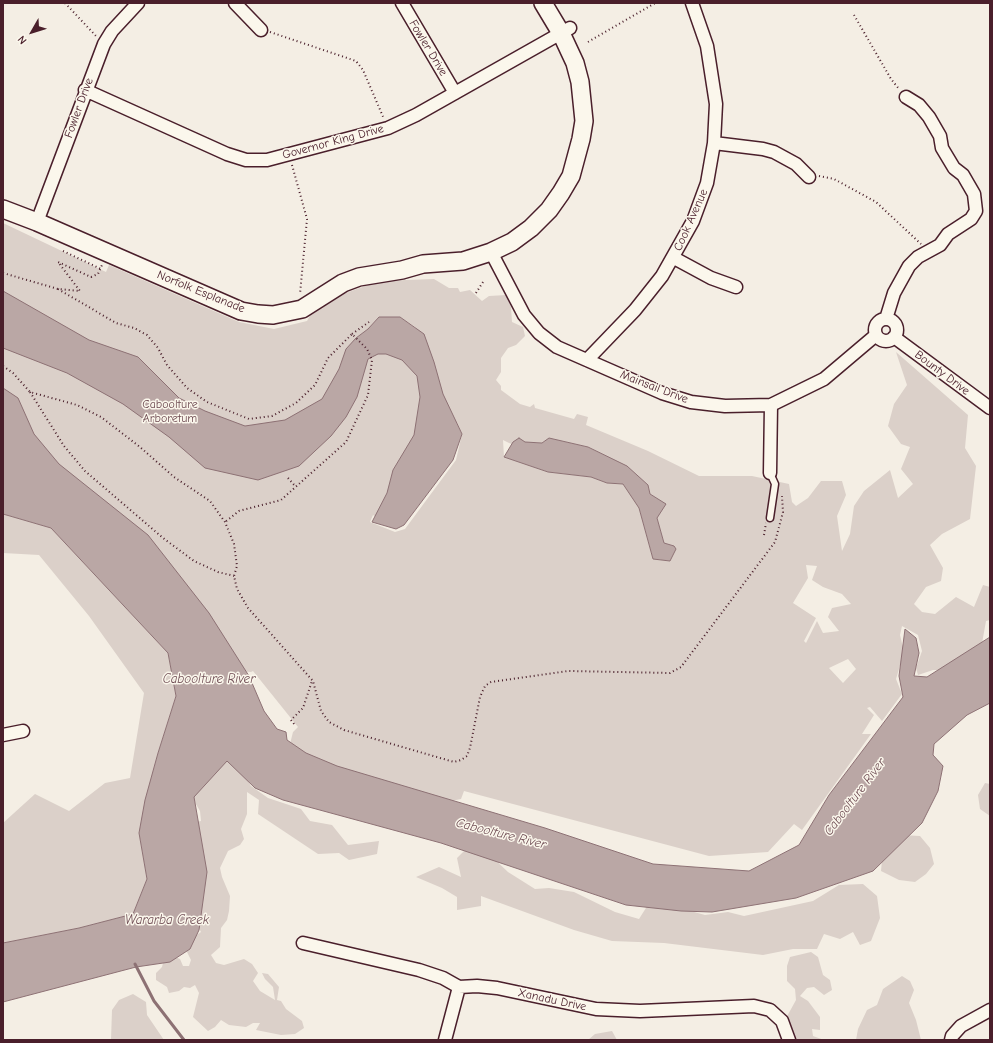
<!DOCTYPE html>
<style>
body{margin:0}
#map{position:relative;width:993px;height:1043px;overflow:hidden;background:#f4eee4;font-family:"Comic Neue",sans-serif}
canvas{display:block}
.frame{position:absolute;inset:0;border:4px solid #4a1f2b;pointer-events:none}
.north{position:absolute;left:12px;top:12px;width:40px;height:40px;-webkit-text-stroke:3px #fbf7ec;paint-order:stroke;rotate:231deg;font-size:11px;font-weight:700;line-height:16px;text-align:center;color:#4a1f2b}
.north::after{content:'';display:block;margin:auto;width:14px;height:18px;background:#4a1f2b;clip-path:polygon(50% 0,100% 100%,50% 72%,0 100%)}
</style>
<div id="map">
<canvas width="993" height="1043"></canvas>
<div class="frame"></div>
<div class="north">N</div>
</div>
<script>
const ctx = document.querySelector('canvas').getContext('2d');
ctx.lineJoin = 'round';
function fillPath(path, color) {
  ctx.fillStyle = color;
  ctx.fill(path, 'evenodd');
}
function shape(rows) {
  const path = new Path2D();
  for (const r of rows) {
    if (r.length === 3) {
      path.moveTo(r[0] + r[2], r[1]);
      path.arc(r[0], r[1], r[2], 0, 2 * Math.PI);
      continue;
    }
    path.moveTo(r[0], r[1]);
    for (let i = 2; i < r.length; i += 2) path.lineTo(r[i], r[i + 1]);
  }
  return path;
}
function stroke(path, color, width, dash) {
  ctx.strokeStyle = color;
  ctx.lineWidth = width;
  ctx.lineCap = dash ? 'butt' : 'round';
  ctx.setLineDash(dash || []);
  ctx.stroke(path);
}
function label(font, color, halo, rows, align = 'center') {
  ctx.font = font + ' "Comic Neue",sans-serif';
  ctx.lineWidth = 3;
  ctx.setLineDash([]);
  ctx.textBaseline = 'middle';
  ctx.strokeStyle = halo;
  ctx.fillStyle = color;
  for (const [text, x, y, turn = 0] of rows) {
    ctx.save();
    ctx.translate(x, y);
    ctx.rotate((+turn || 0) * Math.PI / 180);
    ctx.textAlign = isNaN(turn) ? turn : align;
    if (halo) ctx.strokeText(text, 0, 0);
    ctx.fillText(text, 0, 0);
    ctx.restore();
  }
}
fillPath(shape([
 [3,223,106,272,109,265,239,322,274,329,307,321,313,310,332,298,379,281,434,279,449,288,458,288,460,292,470,290,482,301,489,296,506,295,511,307,512,322,523,327,525,336,516,345,508,348,501,358,501,372,496,380,501,386,501,390,520,404,530,407,534,404,535,408,574,419,577,414,588,417,586,425,648,451,699,476,752,476,789,484,792,502,796,506,808,498,821,481,842,481,846,495,837,516,842,551,850,534,854,506,864,491,890,470,898,498,913,484,901,469,910,447,901,444,888,426,894,404,907,385,896,352,968,415,965,448,976,466,970,519,942,534,930,545,943,568,941,581,926,587,914,604,922,612,935,614,956,597,974,607,983,585,990,587,990,620,986,621,981,649,952,670,933,670,918,675,916,668,922,651,918,635,902,626,900,635,904,652,896,679,902,694,882,721,870,707,867,708,874,715,862,734,871,734,802,830,794,824,768,852,709,856,464,791,461,799,446,802,317,766,289,748,293,732,298,727,253,671,251,672,236,671,226,664,225,648,217,635,207,620,196,616,186,603,182,588,171,585,168,569,157,559,150,546,135,542,134,531,124,532,109,522,107,508,99,502,91,508,77,506,80,489,75,482,61,479,52,468,47,454,35,453,21,434,14,396,3,388],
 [379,317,400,317,415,327,427,351,431,369,426,379,433,385,439,398,436,409,442,417,450,417,452,423,457,423,462,434,456,460,405,529,395,532,370,522,373,515,377,518,390,495,396,473,419,431,423,414,424,389,420,371,409,353,393,345,375,346,370,354,356,338,368,329],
 [503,440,509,443,518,446,522,443,532,447,536,442,542,443,546,440,547,443,552,446,560,445,562,441,588,447,627,467,648,485,650,494,665,504,657,518,664,543,673,546,676,549,670,561,653,559,639,508,623,484,607,483,591,477,548,472,504,457],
 [806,565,817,566,812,580,823,587,842,594,851,604,832,608,828,617,839,631,823,633,817,621,806,643,804,641,816,618,793,603,808,578],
 [848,659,856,669,843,683,829,668],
 [3,514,51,528,168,653,176,696,158,753,139,833,147,879,133,914,79,928,3,943,3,823,35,794,69,811,105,783,130,778,144,693,89,616,39,555,3,553],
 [226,753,240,768,251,786,268,798,301,809,310,821,332,825,348,845,379,841,377,854,349,860,339,853,318,854,258,814,259,800,247,792,247,814,241,829,244,839,240,845,228,851,220,868,222,877,230,896,229,911,227,920,221,928,220,947,211,955,216,963,224,965,244,959,252,964,258,973,253,981,260,991,275,1000,273,987,265,979,262,973,268,974,279,987,277,1000,281,1001,286,1009,302,1021,304,1028,295,1034,281,1035,256,1030,260,1023,253,1023,246,1027,229,1025,221,1020,215,1027,208,1031,193,1017,199,993,195,985,190,988,184,987,179,991,169,993,167,987,156,980,156,973,162,967,164,959,173,956,180,959,183,966,189,966,191,960,185,948,192,938,201,932,195,920,192,823,201,821,200,811,190,794],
 [985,783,990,784,990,816,980,809,978,795],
 [901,835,920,836,930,848,934,864,926,874,915,882,899,880,881,871,882,860],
 [466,849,490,855,508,872,535,889,549,888,574,892,615,912,639,919,651,900,705,915,728,912,744,916,813,901,839,885,863,884,877,896,880,918,871,941,860,945,853,932,840,939,824,934,817,949,793,949,763,955,664,943,612,941,574,930,481,896,481,906,457,910,457,897,442,888,416,877,439,867,461,877,457,858],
 [811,952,818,957,823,975,830,980,832,990,824,995,814,987,807,988,800,996,808,1001,820,1017,820,1030,812,1029,813,1036,824,1040,794,1040,785,1020,796,1000,795,989,787,981,787,966,790,957],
 [902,976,910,981,914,990,909,1003,916,1020,921,1040,856,1040,858,1029,867,1010,877,1005,883,989],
 [133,994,146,1002,147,1015,164,1040,111,1040,112,1010,119,1000],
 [612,1031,617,1040,588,1040,595,1034]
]), '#dbd0c9');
const water = shape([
 [3,291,89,340,138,357,179,398,205,411,245,426,285,420,322,399,339,369,346,349,356,338,368,329,379,317,400,317,424,334,434,362,443,394,462,434,453,460,404,525,396,529,372,522,387,493,393,470,414,435,420,397,417,376,402,360,386,354,378,354,368,359,357,397,346,417,331,436,299,466,258,480,205,468,169,437,123,404,67,373,3,348,3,291],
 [3,388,18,398,34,434,59,464,148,535,209,613,249,676,264,711,277,729,286,732,287,740,306,753,337,766,545,828,653,864,749,871,799,845,829,795,903,697,899,676,905,629,916,638,919,653,914,676,927,677,990,637,990,703,967,715,934,744,933,755,943,766,938,791,922,823,873,871,796,898,712,912,681,911,626,905,441,843,283,800,255,788,227,761,194,797,207,872,199,930,190,949,170,962,136,967,3,1002,3,943,79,928,133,914,147,879,139,833,145,800,158,753,176,696,168,653,51,528,3,514,3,388],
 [519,438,525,442,542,443,549,438,588,447,627,466,648,485,650,494,666,504,657,518,664,543,674,546,676,549,670,561,653,559,639,508,623,484,607,483,591,477,548,472,504,457,513,442,519,438]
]);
fillPath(water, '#baa7a5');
stroke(water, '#8d7174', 1);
stroke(shape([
 [135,964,154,1001,184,1040]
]), '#8d7174', 3);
const lane = shape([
 [770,473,775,484,770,518]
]);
const street = shape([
 [235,3,261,30],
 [402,3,455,93],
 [85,90,227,154,246,160,267,160,388,128,416,115,570,28],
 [714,143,763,149,774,152,796,164,809,177],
 [37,222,104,44,112,31,138,3],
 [491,252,524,315,539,333,557,347,662,393,691,402,725,406,771,405,824,379,876,335],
 [674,258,711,278,736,287],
 [886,319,894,293,909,266,918,257,940,245,948,234,971,219,976,211,974,194,963,175,954,168,942,148,940,136,929,117,919,105,906,97],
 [886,330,11],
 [894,337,990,408],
 [587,360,635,310,662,276,693,221,707,183,714,143,716,104,707,46,692,3],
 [770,473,771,405],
 [3,735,23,731],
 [303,943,419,970,443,978,459,987,477,986,497,988,596,1009,640,1011,754,1006,770,1010,782,1021,789,1040],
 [445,1040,459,987],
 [951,1040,952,1036,961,1026,990,1010]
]);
const secondary = shape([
 [3,209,37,222,241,311,258,314,273,315,302,309,343,283,359,277,402,270,423,264,463,261,491,252,512,242,531,228,549,210,561,193,571,176,581,139,584,121,580,82,575,63,561,33,543,3]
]);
stroke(lane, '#4a1f2b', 9);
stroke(street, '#4a1f2b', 15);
stroke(secondary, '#4a1f2b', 20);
stroke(shape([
 [65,3,96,36],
 [854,15,891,79,899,89],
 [270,32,356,61,363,70,384,119],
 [588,42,655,3],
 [292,165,307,219,300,294],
 [819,176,834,179,876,202,921,244],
 [63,251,101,269],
 [3,273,58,289,80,291,58,262,91,277,98,274,102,265],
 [58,289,116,323,134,328,147,335,158,348,167,365,187,388,207,402,249,419,272,416,296,403,315,385,328,358,352,334,367,349,372,360,368,395,346,442,281,500,239,511,225,522],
 [476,293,483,282],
 [352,334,369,322],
 [3,366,13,373,30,392,77,405,101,417,140,447,174,477,210,501,225,522,234,544,237,566,234,576,237,589,248,608,313,681,321,711,329,722,344,730,454,762,461,760,467,756,470,748,480,697,485,686,491,682,568,671,670,673,681,667,775,542,783,512,782,496],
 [30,392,64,446,85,471,163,538,194,561,218,572,234,576],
 [288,478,295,486],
 [764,535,766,523],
 [294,724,291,720,303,708,312,681]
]), '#4a1f2b', 2, [1, 3]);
stroke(lane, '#fbf7ec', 6);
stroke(street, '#fbf7ec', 12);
stroke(secondary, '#fbf7ec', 17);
label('12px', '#4a1f2b', '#fbf7ec', [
 ["Fowler Drive",428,48,59],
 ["Fowler Drive",79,108,-70],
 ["Governor King Drive",333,142,-15],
 ["Cook Avenue",691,220,-66],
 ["Norfolk Esplanade",201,292,22],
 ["Bounty Drive",942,373,37],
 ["Mainsail Drive",654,387,21],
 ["Xanadu Drive",552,1000,12]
]);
label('12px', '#6e4b52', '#fbf7ec', [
 ["Caboolture",170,405],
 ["Arboretum",170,419]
]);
label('italic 13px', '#714f56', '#fbf7ec', [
 ["Caboolture River",209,679],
 ["Caboolture River",855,797,-53],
 ["Caboolture River",501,834,14],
 ["Wararba Creek",167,920]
]);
</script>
